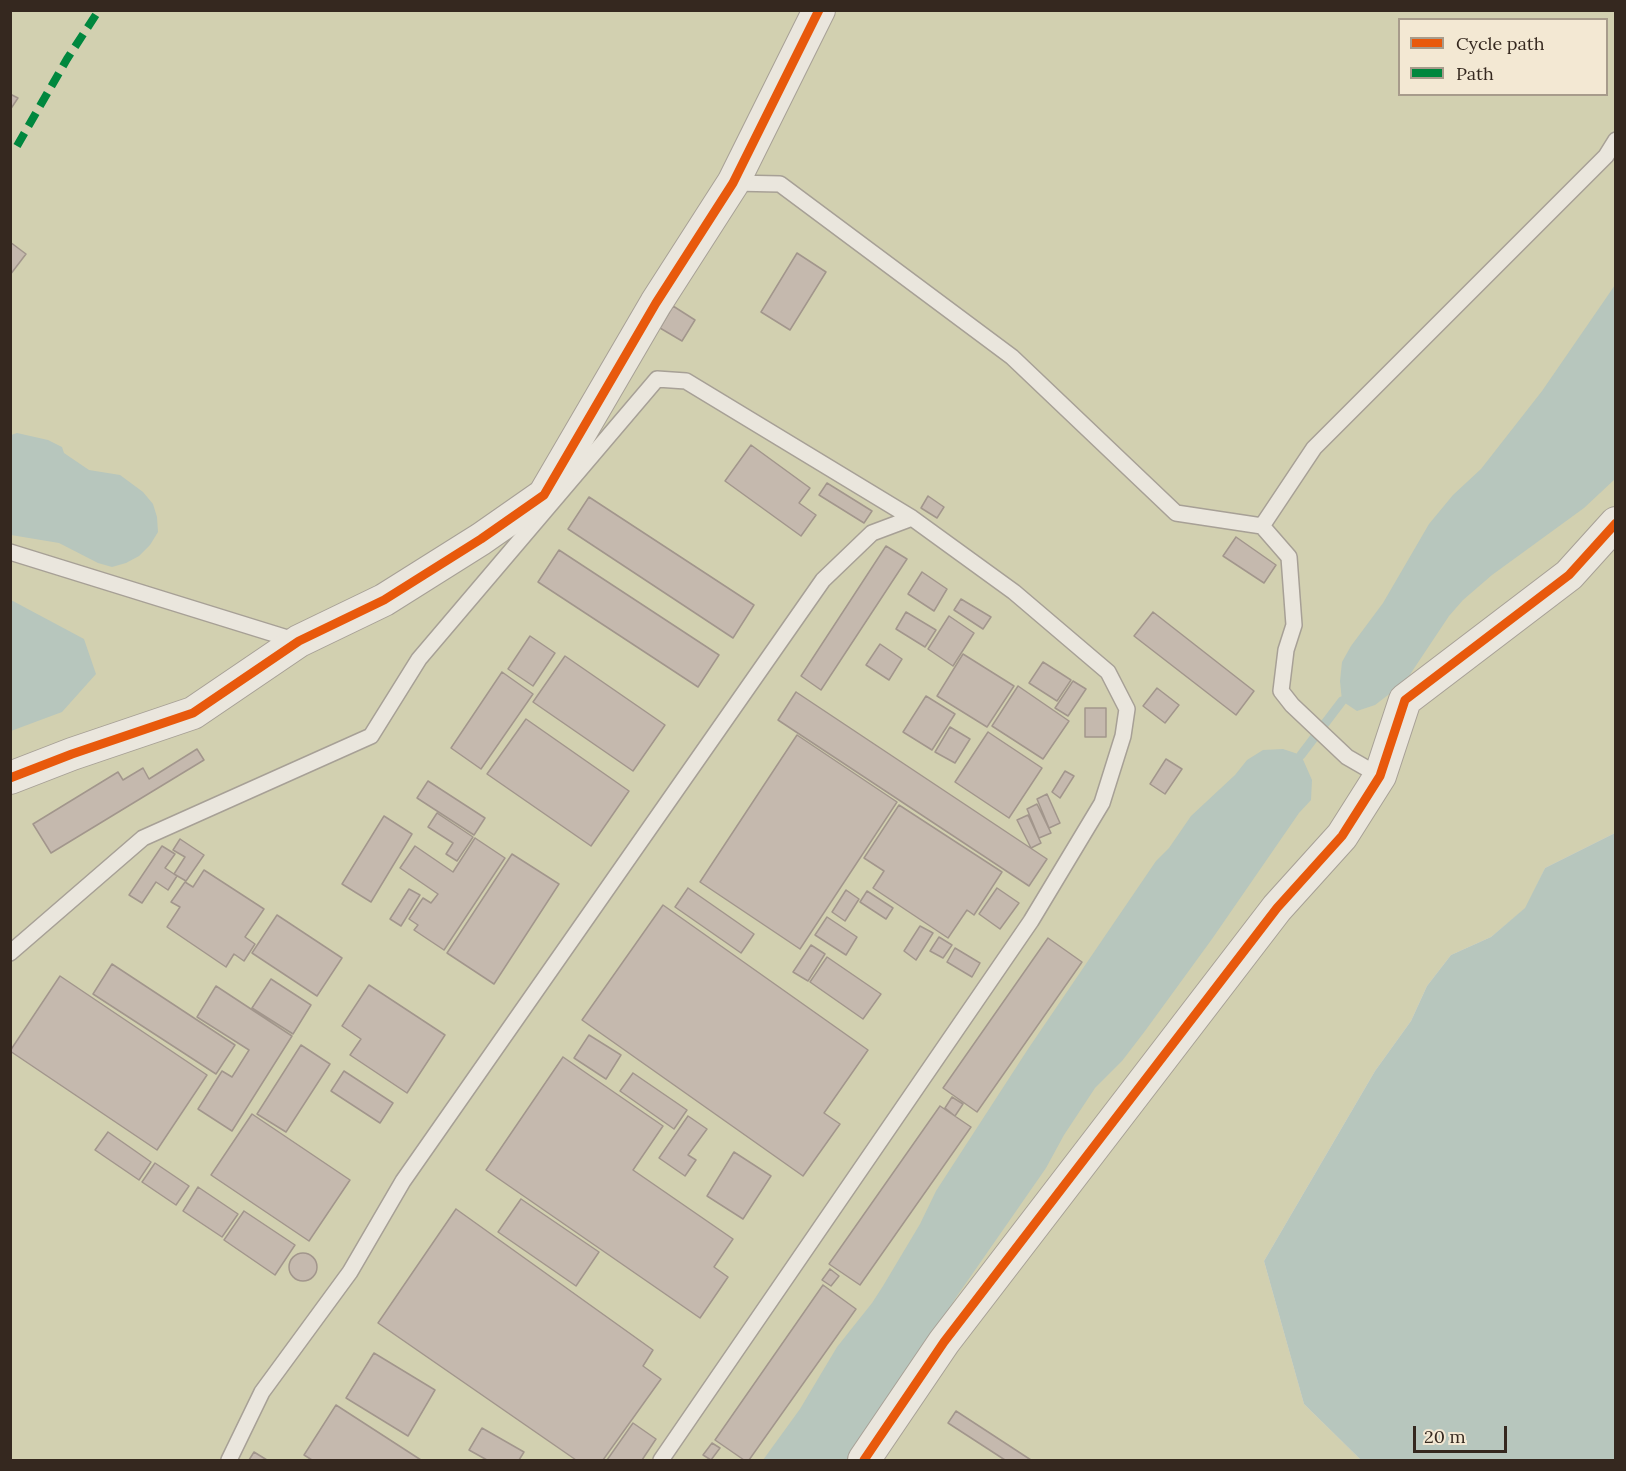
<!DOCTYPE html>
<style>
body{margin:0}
#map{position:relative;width:1626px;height:1471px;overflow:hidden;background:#e2dacd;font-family:Lora,serif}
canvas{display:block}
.frame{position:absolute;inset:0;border:12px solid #35281f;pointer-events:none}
.legend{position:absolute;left:1398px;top:18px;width:210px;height:78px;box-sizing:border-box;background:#f3e8d3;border:2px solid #a79b8b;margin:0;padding:8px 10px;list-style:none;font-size:18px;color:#35281f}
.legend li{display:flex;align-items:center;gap:12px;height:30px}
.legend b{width:30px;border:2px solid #a79b8b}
.scale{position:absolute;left:1413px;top:1426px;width:94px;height:27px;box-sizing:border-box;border:3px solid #35281f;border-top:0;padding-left:8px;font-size:18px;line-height:21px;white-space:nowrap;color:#35281f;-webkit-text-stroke:4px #f3e8d3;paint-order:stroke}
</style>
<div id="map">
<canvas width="1626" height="1471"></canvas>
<div class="frame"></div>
<ul class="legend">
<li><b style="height:8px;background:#e8590c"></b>Cycle path</li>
<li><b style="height:8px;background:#00873e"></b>Path</li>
</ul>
<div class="scale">20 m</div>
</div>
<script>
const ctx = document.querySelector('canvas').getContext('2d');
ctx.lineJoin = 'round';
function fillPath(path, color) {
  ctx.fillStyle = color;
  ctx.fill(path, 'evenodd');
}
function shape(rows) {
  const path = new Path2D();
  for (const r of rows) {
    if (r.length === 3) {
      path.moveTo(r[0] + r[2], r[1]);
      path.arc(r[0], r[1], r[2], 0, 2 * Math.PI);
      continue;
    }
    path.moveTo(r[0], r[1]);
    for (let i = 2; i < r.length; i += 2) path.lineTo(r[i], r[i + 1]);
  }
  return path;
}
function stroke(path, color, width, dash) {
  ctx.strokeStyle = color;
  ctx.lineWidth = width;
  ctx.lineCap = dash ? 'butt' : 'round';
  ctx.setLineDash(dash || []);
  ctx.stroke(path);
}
fillPath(shape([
 [10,11,1615,11,1615,833,1545,868,1526,908,1491,937,1451,955,1427,986,1411,1021,1375,1071,1264,1261,1304,1404,1361,1460,11,1460],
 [1400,20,1606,20,1606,94,1400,94]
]), '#d2d0b0');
fillPath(shape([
 [1615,285,1615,479,1584,508,1492,575,1463,600,1449,616,1405,682,1375,705,1357,711,1342,701,1340,681,1342,662,1351,646,1383,603,1429,524,1453,495,1481,469,1542,391],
 [17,433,48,440,62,447,64,453,89,470,120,475,143,492,153,504,157,517,158,532,150,545,139,556,126,563,112,567,98,563,59,543,11,535,11,435],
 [11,600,84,639,96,674,62,712,11,731],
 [1283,749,1301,755,1312,780,1311,800,1299,813,1212,939,1145,1031,1122,1061,1095,1088,1064,1135,1046,1168,957,1296,854,1460,763,1460,800,1409,837,1347,872,1303,883,1286,920,1224,936,1191,1028,1049,1156,861,1169,848,1191,816,1235,775,1247,760,1263,750],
 [1615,833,1615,1460,1361,1460,1304,1404,1264,1261,1375,1071,1411,1021,1427,986,1451,955,1491,937,1525,908,1545,868]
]), '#b7c6bd');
stroke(shape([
 [1301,755,1342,701]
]), '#b7c6bd', 9);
const building = shape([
 [10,94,18,98,10,110,10,94],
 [10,242,26,254,10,275,10,242],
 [797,253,826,272,790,330,761,312,797,253],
 [673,306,695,320,682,341,660,328,673,306],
 [751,445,810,488,799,503,816,515,801,536,725,481,751,445],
 [827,483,872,511,864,523,819,495,827,483],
 [928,496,944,507,937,518,921,508,928,496],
 [589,497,754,605,733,638,568,529,589,497],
 [1236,537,1276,565,1264,583,1223,556,1236,537],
 [886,546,907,559,821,690,801,676,886,546],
 [559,550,719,655,698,687,538,582,559,550],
 [922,572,947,589,934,611,908,594,922,572],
 [961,599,991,617,983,629,954,610,961,599],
 [906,612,936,630,925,647,896,629,906,612],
 [1153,612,1254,691,1236,715,1134,636,1153,612],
 [949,616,974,633,953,666,928,649,949,616],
 [530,636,555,653,533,686,508,669,530,636],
 [880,644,902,659,889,680,866,665,880,644],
 [963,654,1014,686,987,727,937,696,963,654],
 [565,656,665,725,633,771,533,702,565,656],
 [1043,662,1071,680,1057,701,1029,683,1043,662],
 [502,672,533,694,481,769,451,748,502,672],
 [1073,681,1086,689,1068,716,1055,708,1073,681],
 [1018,686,1069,721,1043,759,992,726,1018,686],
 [1157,688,1179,705,1165,723,1143,706,1157,688],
 [796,692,1047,859,1029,886,778,720,796,692],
 [926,696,955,714,932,750,903,732,926,696],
 [1085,708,1106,708,1106,737,1085,737,1085,708],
 [526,719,629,791,591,846,487,774,526,719],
 [950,727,970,739,955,763,935,752,950,727],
 [988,732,1042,768,1009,818,955,782,988,732],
 [797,735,897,802,800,949,700,882,797,735],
 [197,749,204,760,51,853,33,824,118,772,123,780,143,768,149,779,197,749],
 [1166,759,1182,769,1165,794,1150,784,1166,759],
 [1065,771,1074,776,1060,798,1052,792,1065,771],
 [428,781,485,818,474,835,417,798,428,781],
 [1047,794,1060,823,1049,828,1037,799,1047,794],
 [1037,804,1051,833,1039,838,1027,809,1037,804],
 [899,805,1002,872,974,915,967,910,948,938,873,888,884,871,864,858,899,805],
 [437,813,473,837,457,861,446,854,453,843,428,827,437,813],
 [1028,815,1041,843,1031,848,1017,820,1028,815],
 [384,816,412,834,371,902,342,884,384,816],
 [475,838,505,858,444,950,414,930,418,925,409,919,423,898,431,903,438,894,400,868,415,846,453,872,475,838],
 [180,839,204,855,186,881,174,874,185,857,173,850,180,839],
 [162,846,175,854,165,868,177,876,168,890,156,882,142,903,129,895,162,846],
 [512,854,559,884,494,984,447,953,512,854],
 [204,870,264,909,245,937,255,944,244,961,234,954,226,967,167,927,180,907,171,902,185,882,193,887,204,870],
 [688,888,754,934,741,953,675,907,688,888],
 [997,888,1019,903,1000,929,979,914,997,888],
 [409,889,420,895,401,926,390,919,409,889],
 [846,890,859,899,845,921,832,912,846,890],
 [867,891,893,908,886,919,860,902,867,891],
 [663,905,868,1050,824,1113,840,1124,803,1176,582,1020,663,905],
 [277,915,342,958,317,996,252,953,277,915],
 [827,917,857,937,846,955,815,935,827,917],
 [920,926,933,933,916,960,904,951,920,926],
 [939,937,952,945,943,958,930,951,939,937],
 [1048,938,1082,962,977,1112,943,1088,1048,938],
 [811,945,825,954,808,981,793,972,811,945],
 [955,948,980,963,972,977,947,962,955,948],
 [827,957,881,994,863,1019,810,982,827,957],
 [112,964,235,1045,216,1074,93,994,112,964],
 [60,976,207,1075,157,1150,10,1051,60,976],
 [271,979,311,1005,293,1034,252,1008,271,979],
 [369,985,445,1035,407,1093,350,1055,361,1039,342,1026,369,985],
 [216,986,292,1036,232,1131,198,1109,222,1071,232,1077,249,1050,197,1017,216,986],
 [589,1035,621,1055,606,1079,574,1058,589,1035],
 [301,1045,330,1064,286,1132,257,1114,301,1045],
 [563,1057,663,1126,633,1170,733,1239,714,1267,728,1277,700,1318,486,1170,563,1057],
 [344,1071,393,1103,380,1123,331,1091,344,1071],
 [633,1073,687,1110,674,1129,620,1091,633,1073],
 [952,1097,963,1104,955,1116,945,1108,952,1097],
 [940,1106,971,1127,860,1285,829,1264,940,1106],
 [252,1114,350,1180,309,1241,211,1175,252,1114],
 [688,1116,707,1129,688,1155,696,1160,685,1176,659,1158,688,1116],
 [108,1132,151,1162,139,1180,95,1150,108,1132],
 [734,1152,771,1176,743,1219,707,1196,734,1152],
 [155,1163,189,1186,176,1205,142,1182,155,1163],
 [198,1187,238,1214,222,1237,183,1211,198,1187],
 [521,1199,599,1252,576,1286,498,1232,521,1199],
 [456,1209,653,1350,643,1366,661,1379,603,1460,576,1460,378,1323,456,1209],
 [244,1211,295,1245,275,1275,224,1240,244,1211],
 [303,1267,14],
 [830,1269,839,1276,831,1286,822,1280,830,1269],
 [823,1285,856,1309,749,1460,744,1460,715,1440,823,1285],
 [374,1353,435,1390,408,1436,346,1398,374,1353],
 [336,1405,421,1460,312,1460,304,1455,336,1405],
 [956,1411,1031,1460,1005,1460,948,1423,956,1411],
 [633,1423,656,1439,642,1460,607,1460,633,1423],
 [482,1428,524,1452,519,1460,487,1460,469,1450,482,1428],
 [712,1443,720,1448,711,1460,703,1455,712,1443],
 [254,1452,267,1460,249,1460,254,1452]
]);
fillPath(building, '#c5b9ae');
stroke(building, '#a2968c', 1.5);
const service = shape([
 [733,183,780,184,1012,357,1176,513,1262,526,1314,448,1606,156,1616,140],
 [1262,526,1289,557,1294,625,1286,650,1281,691,1292,705,1347,757,1380,776],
 [10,552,297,641],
 [10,953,143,838,371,736,419,659,657,379,686,381,912,518,872,533,823,580,403,1181,350,1272,262,1392,229,1460],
 [661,1460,1031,921,1102,803,1123,736,1127,709,1108,672,1014,592,912,518]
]);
const minor = shape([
 [10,778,72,754,193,713,299,641,384,600,481,539,544,495,656,303,733,183,819,10],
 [864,1460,944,1342,1277,908,1342,836,1380,776,1405,700,1569,575,1616,523]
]);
stroke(service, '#a7a096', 18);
stroke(minor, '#a7a096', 34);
stroke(service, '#eae6dd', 15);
stroke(minor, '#eae6dd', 32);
stroke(shape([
 [17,146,67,59,99,10]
]), '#00873e', 8, [15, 8]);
stroke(shape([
 [10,778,72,754,193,713,299,641,384,600,481,539,544,495,656,303,733,183,819,10],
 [864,1460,944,1342,1277,908,1342,836,1380,776,1405,700,1569,575,1616,523]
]), '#e8590c', 9);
</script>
